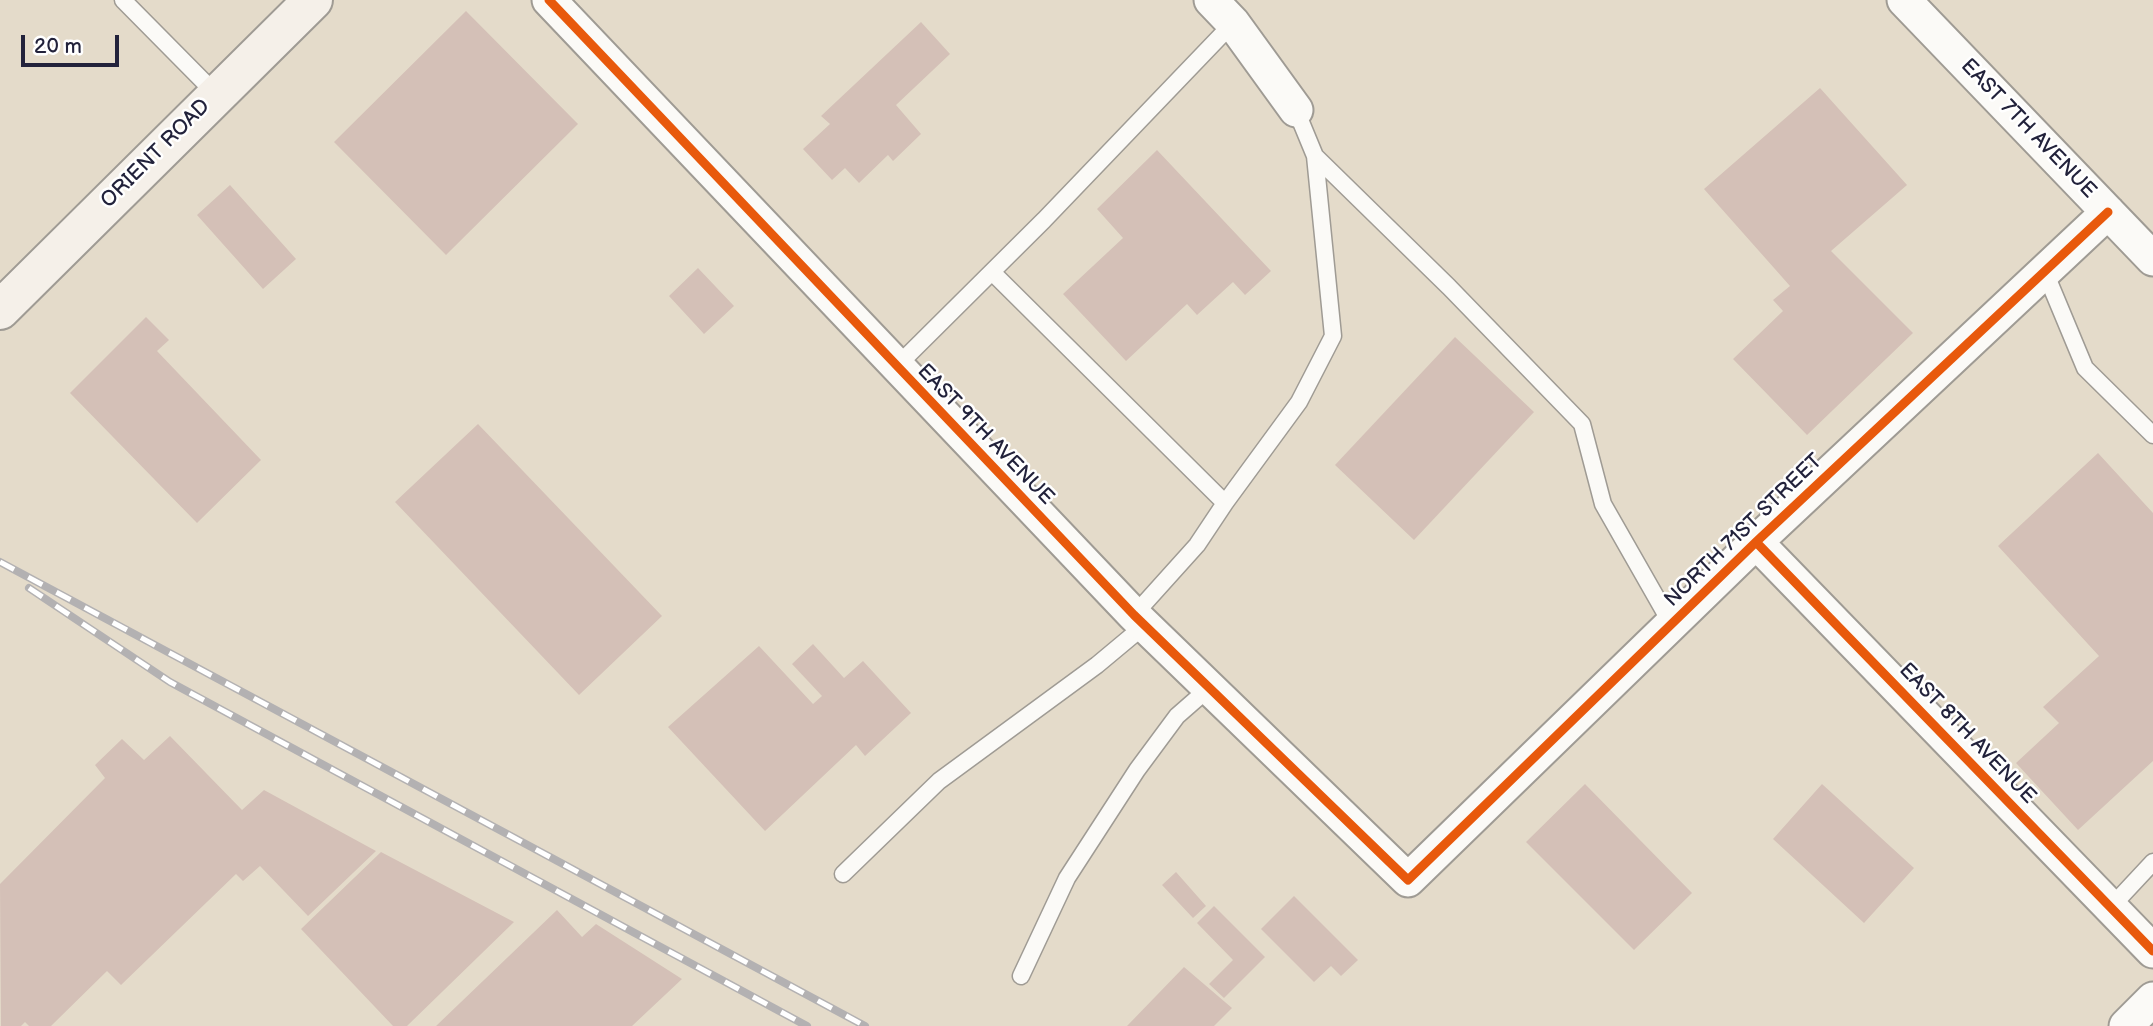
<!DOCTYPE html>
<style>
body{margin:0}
#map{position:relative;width:2153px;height:1026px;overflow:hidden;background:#e4dbca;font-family:"Balsamiq Sans",sans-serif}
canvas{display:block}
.scale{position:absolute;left:21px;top:35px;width:98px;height:32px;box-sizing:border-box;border:4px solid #22223b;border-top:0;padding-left:9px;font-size:21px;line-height:24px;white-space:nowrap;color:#22223b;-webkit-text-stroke:5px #fff;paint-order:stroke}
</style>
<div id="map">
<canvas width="2153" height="1026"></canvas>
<div class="scale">20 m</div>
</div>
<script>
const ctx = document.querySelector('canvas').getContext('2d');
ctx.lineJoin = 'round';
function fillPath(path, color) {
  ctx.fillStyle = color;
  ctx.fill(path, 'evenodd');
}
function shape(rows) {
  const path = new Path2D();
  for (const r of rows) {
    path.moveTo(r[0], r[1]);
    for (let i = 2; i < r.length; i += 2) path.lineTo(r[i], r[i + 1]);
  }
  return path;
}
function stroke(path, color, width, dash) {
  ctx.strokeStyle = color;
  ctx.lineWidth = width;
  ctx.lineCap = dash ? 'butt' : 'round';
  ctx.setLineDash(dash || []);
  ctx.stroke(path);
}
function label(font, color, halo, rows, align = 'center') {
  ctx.font = font + ' "Balsamiq Sans",sans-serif';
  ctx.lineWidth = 5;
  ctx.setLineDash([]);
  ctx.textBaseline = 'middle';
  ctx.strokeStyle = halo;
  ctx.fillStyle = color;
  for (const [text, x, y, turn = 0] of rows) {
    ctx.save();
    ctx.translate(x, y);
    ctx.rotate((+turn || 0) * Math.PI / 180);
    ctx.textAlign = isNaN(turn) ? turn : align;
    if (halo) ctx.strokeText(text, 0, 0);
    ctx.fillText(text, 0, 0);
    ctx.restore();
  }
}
fillPath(shape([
 [466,11,578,124,446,255,334,142],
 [921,22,950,54,896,105,921,134,893,161,888,155,859,183,845,168,832,180,803,149,830,124,821,116],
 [1820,88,1907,185,1831,251,1913,333,1807,435,1733,359,1783,311,1773,300,1790,286,1704,189],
 [1157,150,1271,271,1245,295,1233,282,1197,315,1187,304,1126,361,1063,294,1123,238,1097,209],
 [230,185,296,259,263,289,197,215],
 [698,268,734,306,704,334,669,296],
 [146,317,169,340,157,351,261,460,197,523,70,393],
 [1455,337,1534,412,1414,540,1335,465],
 [478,424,662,616,579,695,395,502],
 [2098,453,2153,513,2153,761,2078,830,2016,763,2059,723,2043,707,2099,656,1998,546],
 [813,644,844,678,863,661,911,713,865,756,856,745,765,831,668,727,759,646,813,704,822,696,792,664],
 [170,736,242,810,264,790,376,851,308,916,260,866,243,881,236,874,121,985,107,971,51,1026,29,1026,25,1022,21,1026,1,1026,0,884,105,778,95,765,122,739,144,760],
 [1585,784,1692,893,1634,950,1526,842],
 [1822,784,1914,868,1864,923,1773,839],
 [381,852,514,922,407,1026,393,1026,301,929],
 [1176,872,1206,906,1193,918,1162,885],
 [1294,896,1358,960,1341,976,1331,966,1314,982,1261,929],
 [1214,906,1265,957,1224,998,1209,984,1233,960,1197,923],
 [557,910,582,937,596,924,682,979,632,1026,436,1026],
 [1184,967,1232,1008,1214,1026,1127,1026]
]), '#d4c0b7');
const lane = shape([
 [123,0,216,94],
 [1315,156,1449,287,1582,424,1603,504,1672,625],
 [992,272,1225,503,1197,545,1134,615],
 [2045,272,2085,368,2153,435],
 [896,367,1044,220,1233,23],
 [1225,503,1299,402,1333,336,1315,156,1296,110],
 [843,874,939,781,1097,665,1145,625],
 [2111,907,2153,862],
 [1021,976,1067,878,1137,770,1177,716,1209,688]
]);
const street = shape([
 [549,0,1134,615,1408,880,1756,542,2108,212],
 [1211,0,1233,23,1296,110],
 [1904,0,2153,259],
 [1756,542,2153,951],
 [2126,1026,2153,999]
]);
const secondary = shape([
 [0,310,313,0]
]);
stroke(lane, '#9f9b94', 19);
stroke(street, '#9f9b94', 37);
stroke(secondary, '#9f9b94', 42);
stroke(lane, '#fbfaf7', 16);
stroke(street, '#fbfaf7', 33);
stroke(secondary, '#f5f0e9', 38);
const rail = shape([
 [0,562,865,1026],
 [29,588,170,682,807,1026]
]);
stroke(rail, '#b3b1b2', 8);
stroke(rail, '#fff', 5, [16]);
stroke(shape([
 [549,0,1134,615,1408,880,1756,542,2108,212],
 [1756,542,2153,951]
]), '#e8590c', 9);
label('21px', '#22223b', '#fff', [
 ["EAST 7TH AVENUE",2028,129,46],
 ["ORIENT ROAD",156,154,-45],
 ["EAST 9TH AVENUE",985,435,46],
 ["NORTH 71ST STREET",1744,531,-44],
 ["EAST 8TH AVENUE",1967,734,46]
]);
</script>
